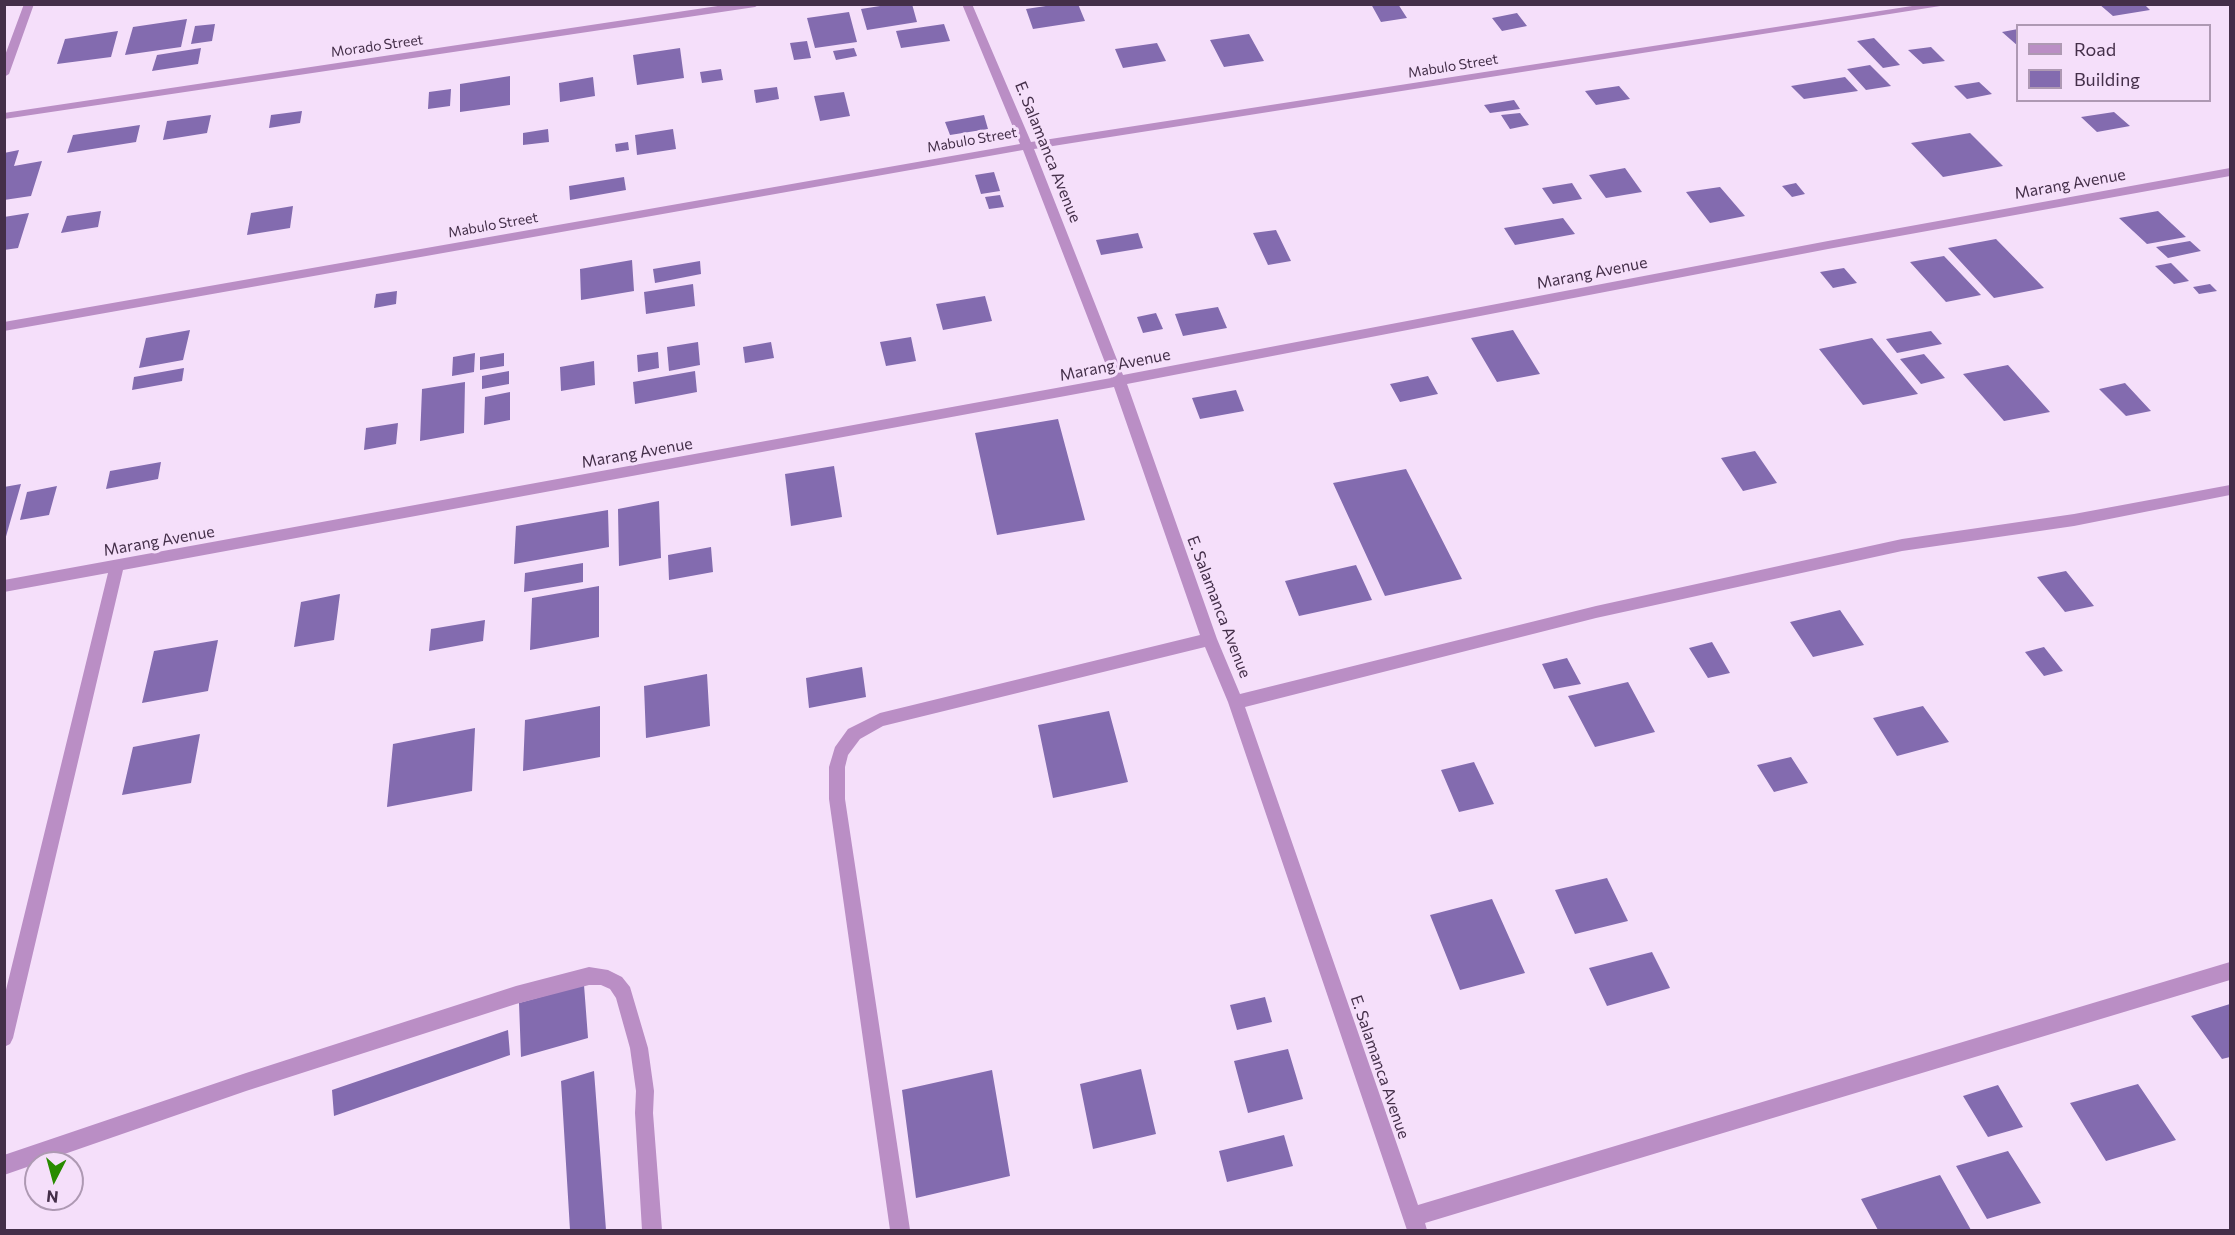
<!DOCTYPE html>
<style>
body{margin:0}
#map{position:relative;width:2235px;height:1235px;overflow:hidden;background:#f5dffa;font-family:Commissioner,sans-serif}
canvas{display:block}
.frame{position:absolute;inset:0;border:6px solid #442f49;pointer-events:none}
.legend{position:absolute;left:2016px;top:24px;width:195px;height:78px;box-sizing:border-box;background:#f5dffa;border:2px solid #ae99b3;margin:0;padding:8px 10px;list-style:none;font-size:18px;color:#442f49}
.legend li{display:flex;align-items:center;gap:12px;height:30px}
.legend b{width:30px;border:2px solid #ae99b3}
.north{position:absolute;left:24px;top:1151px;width:60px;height:60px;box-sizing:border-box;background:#f5dffa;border:2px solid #ae99b3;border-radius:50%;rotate:186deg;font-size:16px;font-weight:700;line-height:24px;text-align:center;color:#442f49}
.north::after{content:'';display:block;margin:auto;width:21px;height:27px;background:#298b00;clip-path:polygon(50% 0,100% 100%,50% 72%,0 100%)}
</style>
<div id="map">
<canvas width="2235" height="1235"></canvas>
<div class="frame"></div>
<ul class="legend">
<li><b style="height:8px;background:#ba8ec5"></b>Road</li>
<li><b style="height:16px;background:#836baf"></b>Building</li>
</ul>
<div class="north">N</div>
</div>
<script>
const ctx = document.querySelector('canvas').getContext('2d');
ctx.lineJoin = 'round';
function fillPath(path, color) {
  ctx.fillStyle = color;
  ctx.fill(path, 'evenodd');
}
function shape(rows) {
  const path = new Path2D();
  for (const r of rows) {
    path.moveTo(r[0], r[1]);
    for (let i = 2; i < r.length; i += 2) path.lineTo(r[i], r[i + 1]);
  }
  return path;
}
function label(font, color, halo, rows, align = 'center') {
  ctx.font = font + ' Commissioner,sans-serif';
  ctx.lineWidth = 6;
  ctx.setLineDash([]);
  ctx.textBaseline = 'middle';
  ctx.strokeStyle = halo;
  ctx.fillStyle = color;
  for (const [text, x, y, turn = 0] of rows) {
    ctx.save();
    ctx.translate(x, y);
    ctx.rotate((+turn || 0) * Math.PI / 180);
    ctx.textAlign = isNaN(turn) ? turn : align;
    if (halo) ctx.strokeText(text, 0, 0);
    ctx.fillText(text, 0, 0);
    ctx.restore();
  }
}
fillPath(shape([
 [893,4,912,4,917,22,867,30,861,9],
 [1059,4,1078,4,1085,21,1033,29,1026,9],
 [1371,4,1398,4,1407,18,1381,22],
 [2099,4,2144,4,2150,10,2113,16],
 [849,12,857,42,815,48,807,18],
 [1517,13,1527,26,1502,31,1492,18],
 [187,19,181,47,125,55,133,27],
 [215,24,212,41,191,44,195,26],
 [944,24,950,41,901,48,896,31],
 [2018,29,2018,46,2002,32],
 [118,31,111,57,57,64,65,39],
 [1249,34,1264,61,1224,67,1210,40],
 [1874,38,1900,65,1883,68,1857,41],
 [807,41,811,58,794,60,790,43],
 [1157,43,1166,61,1123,68,1115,49],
 [1931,47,1945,61,1923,64,1908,50],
 [201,48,198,64,152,71,157,55],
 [680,48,684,78,637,85,633,55],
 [854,48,857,56,836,60,833,51],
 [1870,65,1891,86,1866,90,1847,69],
 [721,69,723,80,702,83,700,72],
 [510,76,510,105,460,112,460,84],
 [593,77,595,96,560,102,559,83],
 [1845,77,1858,91,1804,99,1791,86],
 [1979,82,1992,94,1967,99,1954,86],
 [1619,86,1630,99,1596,105,1585,91],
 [777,87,779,99,756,103,754,90],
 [451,89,450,106,428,109,429,92],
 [844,92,850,116,820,121,814,96],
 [1514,100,1520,109,1490,113,1484,105],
 [302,111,300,123,269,128,271,115],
 [2114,112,2130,126,2097,132,2081,117],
 [1520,113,1529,125,1510,129,1501,115],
 [211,115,207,133,163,140,167,121],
 [984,115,988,129,950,135,945,122],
 [140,125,136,142,67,153,73,135],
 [548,129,549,142,523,145,523,133],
 [673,129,676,149,637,155,635,135],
 [1970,133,2003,166,1943,177,1911,143],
 [628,142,629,150,616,152,615,144],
 [19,150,14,166,42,161,31,196,4,200,4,153],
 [1625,168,1642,192,1606,198,1589,175],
 [994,172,1000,191,981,194,975,175],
 [624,177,626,190,570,200,569,186],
 [1572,183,1582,199,1553,204,1542,188],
 [1796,183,1805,194,1792,197,1782,186],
 [1720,187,1745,216,1710,223,1686,192],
 [1000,195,1004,207,989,209,985,197],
 [293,206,290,228,247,235,251,213],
 [101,211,98,227,61,233,67,216],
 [2158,211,2186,237,2147,244,2119,218],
 [29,213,18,248,4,250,4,217],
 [1563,218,1575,234,1515,245,1504,228],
 [1276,230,1291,261,1268,265,1253,233],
 [1138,233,1143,248,1101,255,1096,240],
 [1996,239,2044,288,1994,298,1948,248],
 [2190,241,2201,251,2168,258,2156,247],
 [1944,256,1981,295,1946,302,1910,262],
 [632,260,634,291,581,300,580,269],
 [700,261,701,274,655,283,653,269],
 [2171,263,2189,281,2174,284,2155,266],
 [1844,268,1857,283,1833,288,1820,272],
 [693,284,695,306,646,314,644,292],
 [2210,284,2217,291,2199,294,2193,287],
 [397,291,396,304,374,308,376,294],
 [985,296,992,321,943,330,936,304],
 [1218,307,1227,328,1183,336,1175,314],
 [1156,313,1163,329,1143,333,1137,317],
 [190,330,183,360,139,368,146,338],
 [1513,330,1540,374,1497,382,1471,338],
 [1931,331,1942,344,1897,353,1886,339],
 [911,337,916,361,886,366,880,342],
 [1872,338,1918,394,1863,405,1819,349],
 [698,342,700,365,669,371,667,347],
 [771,342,774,358,745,363,743,347],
 [658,352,659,368,638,372,637,355],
 [475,353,474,372,452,376,453,357],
 [504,353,504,366,480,370,480,357],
 [1924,354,1945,378,1921,384,1900,359],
 [594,361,595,385,561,391,560,367],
 [2008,365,2050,412,2004,421,1963,374],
 [184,368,182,381,132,390,134,377],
 [509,371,509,384,482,389,482,376],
 [695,371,697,392,635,404,633,382],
 [1428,376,1438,394,1400,402,1390,384],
 [465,382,464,433,420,441,422,389],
 [2125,383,2151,411,2126,416,2099,389],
 [1236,390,1244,411,1200,419,1192,398],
 [510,392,510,420,484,425,485,397],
 [1058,419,1085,520,997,535,975,433],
 [398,423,396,444,364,450,366,428],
 [1755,451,1777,483,1743,491,1721,458],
 [161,462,158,479,106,489,110,471],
 [834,466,842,517,791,526,785,474],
 [1406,469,1462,579,1385,596,1333,483],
 [21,484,5,540,4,540,4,487],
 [57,486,49,515,20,520,27,492],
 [659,501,661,558,619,566,618,509],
 [608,510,609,547,514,564,516,526],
 [711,547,713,572,669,580,668,555],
 [583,563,583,582,524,592,525,573],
 [1356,565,1372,600,1299,616,1285,581],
 [2066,571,2094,606,2065,612,2037,577],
 [599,586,599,637,530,650,532,598],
 [340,594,334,640,294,647,301,602],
 [1840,610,1864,645,1813,657,1790,622],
 [485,620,483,641,429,651,431,629],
 [218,640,208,691,142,703,154,651],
 [1712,642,1730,673,1708,678,1689,648],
 [2044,647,2063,671,2044,676,2025,652],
 [1567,658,1581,684,1554,689,1542,664],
 [862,667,866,697,809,708,806,678],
 [707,674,710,726,646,738,644,686],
 [1628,682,1655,732,1595,747,1568,696],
 [600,706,600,757,523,771,525,720],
 [1923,706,1949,742,1897,756,1873,718],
 [1109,711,1128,782,1053,798,1038,725],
 [475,728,472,791,387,807,393,744],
 [200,734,191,783,122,795,133,747],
 [1791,757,1808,783,1774,792,1757,765],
 [1474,762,1494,804,1459,812,1441,770],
 [1607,878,1628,921,1575,934,1555,890],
 [1492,899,1525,973,1460,990,1430,915],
 [1652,952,1670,988,1607,1006,1589,968],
 [584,985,588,1038,521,1057,519,1003],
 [1265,997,1272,1022,1237,1030,1230,1005],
 [2230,1004,2230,1057,2222,1059,2191,1016],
 [508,1030,510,1055,334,1116,332,1090],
 [1288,1049,1303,1099,1248,1113,1234,1061],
 [1141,1069,1156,1134,1093,1149,1080,1084],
 [992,1070,1010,1176,916,1198,902,1090],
 [594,1071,606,1230,570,1230,561,1081],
 [2138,1084,2176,1140,2106,1161,2070,1103],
 [1998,1085,2023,1127,1988,1137,1963,1096],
 [1284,1135,1293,1166,1227,1182,1219,1151],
 [2008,1151,2041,1203,1987,1219,1956,1166],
 [1940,1175,1971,1230,1878,1230,1861,1199]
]), '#836baf');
fillPath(shape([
 [24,4,34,4,9,74,4,77,4,58,24,4],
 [731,4,760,4,755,7,4,119,4,113,731,4],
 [962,4,972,4,1031,142,1925,4,1953,4,1034,149,1123,375,1828,241,2230,168,2230,176,1828,249,1127,384,1217,639,1240,694,1596,606,1902,539,2074,514,2230,485,2230,495,2074,526,1902,551,1596,618,1245,707,1418,1205,2230,962,2230,980,1425,1223,1427,1230,1407,1230,1228,702,1205,647,883,726,860,739,848,755,845,767,845,799,910,1230,890,1230,829,799,829,767,835,747,848,729,880,713,1200,635,1114,387,123,570,13,1038,10,1044,4,1047,4,998,108,573,4,592,4,580,1111,378,1023,150,4,331,4,322,1020,144,962,4],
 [589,967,608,970,622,977,630,987,648,1048,654,1091,653,1113,662,1230,642,1230,635,1113,636,1091,630,1048,616,998,610,989,601,985,589,985,516,1004,246,1091,4,1175,4,1155,246,1073,516,986,589,967]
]), '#ba8ec5');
label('14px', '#442f49', '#f5dffa', [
 ["Morado Street",377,46,-8],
 ["Mabulo Street",1453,66,-9],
 ["Mabulo Street",972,140,-10],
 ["Mabulo Street",493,225,-10]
]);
label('16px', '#442f49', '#f5dffa', [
 ["E. Salamanca Avenue",1048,152,68],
 ["Marang Avenue",2070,184,-10],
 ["Marang Avenue",1592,273,-11],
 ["Marang Avenue",1115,365,-11],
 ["Marang Avenue",637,453,-10],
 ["Marang Avenue",159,541,-10],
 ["E. Salamanca Avenue",1219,607,69],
 ["E. Salamanca Avenue",1380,1067,71]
]);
</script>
